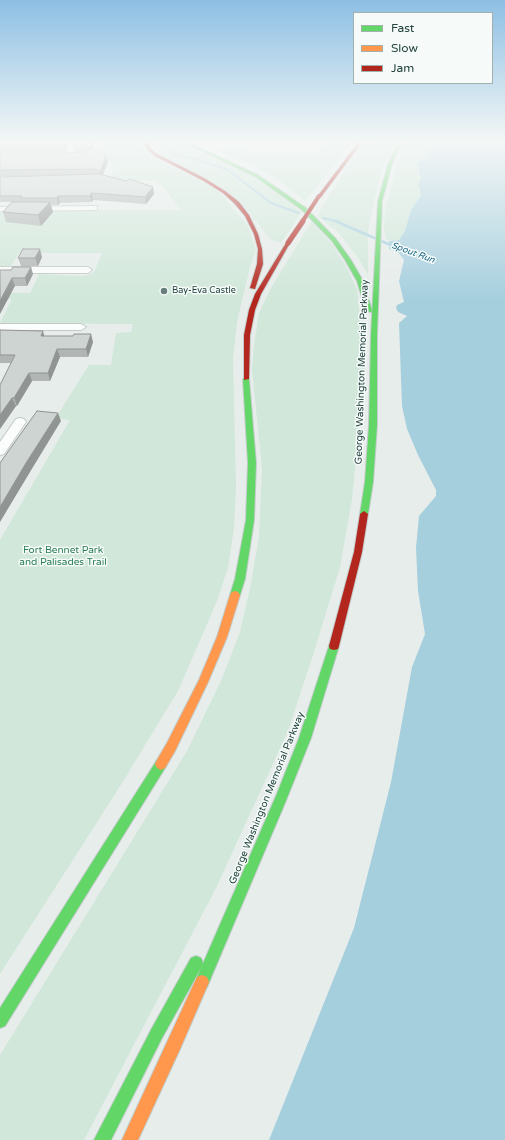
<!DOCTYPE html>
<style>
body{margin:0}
#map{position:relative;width:505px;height:1140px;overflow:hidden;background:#e7edeb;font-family:"Varela Round",sans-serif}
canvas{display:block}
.legend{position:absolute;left:353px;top:12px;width:140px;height:72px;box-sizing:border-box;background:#f6fbf9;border:1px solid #a1b1ae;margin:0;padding:5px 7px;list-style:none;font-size:12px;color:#22433e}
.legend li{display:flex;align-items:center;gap:8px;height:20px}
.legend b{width:20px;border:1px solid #a1b1ae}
</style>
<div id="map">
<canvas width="505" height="1140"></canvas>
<ul class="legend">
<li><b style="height:5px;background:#63d668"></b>Fast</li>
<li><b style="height:5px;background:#ff974d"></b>Slow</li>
<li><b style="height:5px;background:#b3261e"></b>Jam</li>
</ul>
</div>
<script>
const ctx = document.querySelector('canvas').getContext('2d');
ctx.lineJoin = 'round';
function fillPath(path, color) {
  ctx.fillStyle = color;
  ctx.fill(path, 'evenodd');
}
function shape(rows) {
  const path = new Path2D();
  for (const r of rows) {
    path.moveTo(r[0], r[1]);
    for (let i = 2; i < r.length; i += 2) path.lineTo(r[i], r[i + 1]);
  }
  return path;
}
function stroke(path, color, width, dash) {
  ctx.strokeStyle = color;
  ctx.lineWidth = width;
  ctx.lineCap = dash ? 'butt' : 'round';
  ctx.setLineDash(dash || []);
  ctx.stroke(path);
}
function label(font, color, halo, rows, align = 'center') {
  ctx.font = font + ' "Varela Round",sans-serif';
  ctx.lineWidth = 3;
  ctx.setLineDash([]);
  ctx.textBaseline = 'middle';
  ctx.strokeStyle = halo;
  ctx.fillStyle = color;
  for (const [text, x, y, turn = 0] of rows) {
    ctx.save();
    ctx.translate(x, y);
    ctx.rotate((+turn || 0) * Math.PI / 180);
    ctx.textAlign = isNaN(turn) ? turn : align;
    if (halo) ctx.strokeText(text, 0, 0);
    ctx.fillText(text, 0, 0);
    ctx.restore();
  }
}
fillPath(shape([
 [103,140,138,140,147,152,154,158,206,184,219,192,248,226,256,250,250,267,237,322,233,359,236,487,234,528,228,567,217,601,178,691,122,783,0,974,0,540,70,420,56,418,65,403,89,365,111,365,116,333,131,332,133,324,0,323,12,299,0,299,0,293,30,293,39,274,82,276,88,275,94,272,102,253,19,253,11,266,0,266,0,210,181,210,165,189,155,181,109,179,114,167,110,161,98,152],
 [149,140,177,140,187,147,248,174,273,190,302,212,281,243,272,240,265,233,245,207,164,158,151,146],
 [329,140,355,140,305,201,283,183,255,166,212,148,230,147,256,153,273,155,316,153],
 [370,140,396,140,382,170,373,206,368,232,368,275,359,259,338,232,317,216,347,167],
 [407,140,438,140,426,153,423,159,417,164,421,179,418,184,421,195,411,210,405,231,399,240,389,241,386,238,384,228,385,211,398,160],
 [312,221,332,244,347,268,357,289,365,368,352,499,340,567,314,652,288,731,216,888,84,1140,0,1140,0,1055,187,751,221,681,240,632,250,589,259,537,262,468,252,370,254,345,259,313,272,286]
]), '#d0e7d9');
fillPath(shape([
 [438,140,505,140,505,1140,269,1140,354,928,391,782,412,667,425,634,418,591,416,548,419,516,436,496,436,490,418,455,407,429,402,406,399,323,407,316,398,312,396,308,397,305,404,302,399,281,404,260,398,252,389,249,389,241,399,240,405,231,411,210,421,195,418,184,421,179,417,163,423,159,426,153]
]), '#a6cfde');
stroke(shape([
 [157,140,173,154,198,160,228,170,271,203,299,213],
 [323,218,340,222]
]), '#a6cfde', 2);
stroke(shape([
 [335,221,393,246]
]), '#a6cfde', 2.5);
const street = shape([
 [33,140,71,142,76,146,71,156,68,158,65,156,69,146,33,140],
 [94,206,97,206,97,210,0,211,0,207,94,206],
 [0,267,88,267,92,270,88,273,0,273,0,267],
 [0,324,81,324,86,327,81,330,0,330,0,324],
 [20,418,24,419,26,422,4,454,0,455,0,442,16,419,20,418]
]);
const fast = shape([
 [178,140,183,140,258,175,306,208,336,239,351,260,363,281,372,311,371,312,366,311,357,281,345,260,332,241,302,210,256,177,178,140],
 [399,140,403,140,392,164,382,201,377,335,377,425,373,482,368,514,364,517,360,514,365,482,369,425,371,335,378,201,388,164,399,140],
 [246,377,249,379,256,463,254,520,245,579,240,595,238,598,235,599,232,598,230,595,235,579,246,520,248,463,243,379,246,377],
 [334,642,338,643,339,646,311,738,285,803,207,987,202,989,197,987,195,982,276,796,299,738,329,646,330,643,334,642],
 [161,758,165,760,167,764,165,768,5,1026,0,1028,0,1008,157,760,161,758],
 [196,956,201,958,203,963,201,968,162,1038,111,1140,94,1140,152,1028,191,958,196,956]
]);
const slow = shape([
 [235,591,238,592,240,595,227,637,208,682,175,751,165,768,161,770,157,768,155,764,157,760,167,743,199,680,217,637,230,595,232,592,235,591],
 [202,975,207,977,209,982,180,1049,138,1140,122,1140,197,977,202,975]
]);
const jam = shape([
 [142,140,146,140,150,148,157,154,204,178,225,191,239,202,249,215,258,234,262,249,263,264,255,289,250,288,257,264,258,249,254,234,245,216,235,204,223,193,202,180,155,156,148,150,142,140],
 [360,140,364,140,321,197,317,197,360,140],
 [288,242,290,243,261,294,255,310,250,335,249,379,244,380,244,335,249,310,255,294,286,243,288,242],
 [364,511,368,514,362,552,339,646,338,649,334,650,330,649,329,646,354,552,360,514,364,511]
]);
stroke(street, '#c4cac8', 2);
stroke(fast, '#c2ccca', 2);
stroke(slow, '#c2ccca', 2);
stroke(jam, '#c2ccca', 2);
fillPath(street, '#fbfcfc');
fillPath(fast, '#63d668');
fillPath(slow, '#ff974d');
fillPath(jam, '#b3261e');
const jamBridgeFar1 = shape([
 [302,222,319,196]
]);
const jamBridge = shape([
 [288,243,303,221]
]);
stroke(jamBridgeFar1, '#c2ccca', 5, []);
stroke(jamBridge, '#c2ccca', 6, []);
stroke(jamBridgeFar1, '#b3261e', 4);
stroke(jamBridge, '#b3261e', 5);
fillPath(shape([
 [0,140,24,142,66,141,68,147,65,152,0,152],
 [65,140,96,140,92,149,108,162,103,175,153,187,154,194,146,204,93,200,92,202,60,203,58,205,51,205,53,212,41,226,6,222,3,212,12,202,0,202,0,177,21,176,0,176,0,153,67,153,85,152,86,152,75,152,73,145,75,143,73,142],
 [42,257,38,266,21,266,18,258],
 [0,270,33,274,27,286,15,286],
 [0,330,93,342,88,357,60,357,50,381,32,381,17,406,16,406,0,429,11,363,0,363]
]), '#b1b6b5');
fillPath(shape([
 [92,140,96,140,90,154,89,148],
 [270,140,276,140,270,144],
 [66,141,68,147,65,152,64,145],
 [106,156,108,162,101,178,100,172],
 [153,187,154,194,146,204,145,197],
 [91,193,93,200,92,202,90,196],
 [58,196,60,203,58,205,57,198],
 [50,202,53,212,41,226,38,215],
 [40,249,42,257,38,266,35,258],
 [31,267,33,274,27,286,25,278],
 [12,278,15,286,0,314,0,301],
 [43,331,45,339,41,336],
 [91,334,93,342,88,357,86,349],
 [57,349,60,357,50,381,48,373],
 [29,373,32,381,17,406,14,398],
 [12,398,16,406,0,429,0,415],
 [58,413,61,421,30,472,0,522,0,507,26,463]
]), '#909493');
const building = shape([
 [0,140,21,140,24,142,27,140,61,140,66,141,64,145,0,146,0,140],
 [76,140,92,140,89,148,85,145,73,145,76,140],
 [89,149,100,150,106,156,100,172,96,169,0,170,0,153,67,153,85,152,89,149],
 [99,174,126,181,130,179,153,187,145,197,91,193,90,196,58,196,57,198,20,198,22,196,0,196,0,177,99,174],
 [12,202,50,202,38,215,3,212,12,202],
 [23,249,40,249,35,258,18,258,23,249],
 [13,267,31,267,25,278,12,278,0,301,0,270,11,270,13,267],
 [0,330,43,331,41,336,73,336,74,334,91,334,86,349,57,349,48,373,29,373,14,398,12,398,0,415,0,385,15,355,0,355,0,330],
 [37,411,58,413,26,463,0,507,0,463,37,411]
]);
fillPath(building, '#ced4d2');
stroke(building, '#909493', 1);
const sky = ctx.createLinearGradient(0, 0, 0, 300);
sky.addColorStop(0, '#8dbfe4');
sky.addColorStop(0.47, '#f4f7f6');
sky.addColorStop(1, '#f4f7f600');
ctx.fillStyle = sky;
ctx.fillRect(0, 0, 505, 300);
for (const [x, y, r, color] of [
 [164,291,4,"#677e7b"]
]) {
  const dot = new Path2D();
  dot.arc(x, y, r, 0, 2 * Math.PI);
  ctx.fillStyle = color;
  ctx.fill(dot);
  stroke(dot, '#f6fbf9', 1.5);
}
label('italic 9px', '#166585', '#f6fbf9', [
 ["Spout Run",413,253,20]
]);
label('9px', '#22433e', '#f6fbf9', [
 ["Bay-Eva Castle",172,291]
], 'left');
label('10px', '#22433e', '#f6fbf9', [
 ["George Washington Memorial Parkway",362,372,-88],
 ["George Washington Memorial Parkway",267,798,-68]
]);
label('10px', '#297e54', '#f6fbf9', [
 ["Fort Bennet Park",63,550],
 ["and Palisades Trail",63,562]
]);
</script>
